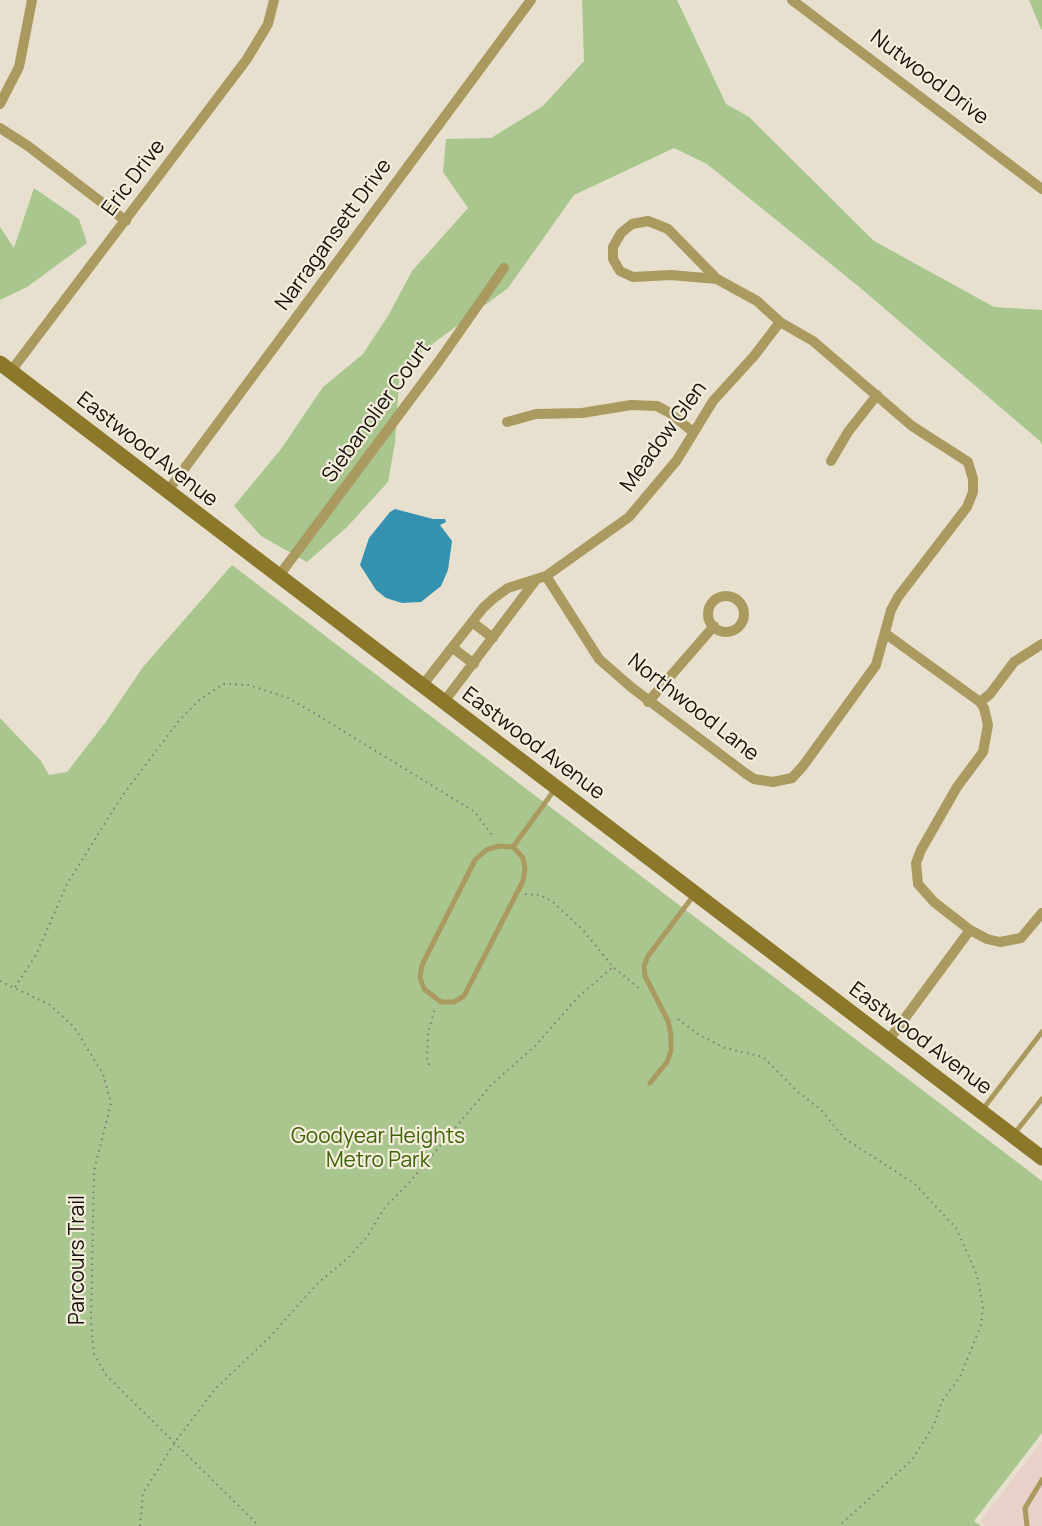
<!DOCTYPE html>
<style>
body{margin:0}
canvas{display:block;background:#e7e0ce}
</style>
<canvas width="1042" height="1526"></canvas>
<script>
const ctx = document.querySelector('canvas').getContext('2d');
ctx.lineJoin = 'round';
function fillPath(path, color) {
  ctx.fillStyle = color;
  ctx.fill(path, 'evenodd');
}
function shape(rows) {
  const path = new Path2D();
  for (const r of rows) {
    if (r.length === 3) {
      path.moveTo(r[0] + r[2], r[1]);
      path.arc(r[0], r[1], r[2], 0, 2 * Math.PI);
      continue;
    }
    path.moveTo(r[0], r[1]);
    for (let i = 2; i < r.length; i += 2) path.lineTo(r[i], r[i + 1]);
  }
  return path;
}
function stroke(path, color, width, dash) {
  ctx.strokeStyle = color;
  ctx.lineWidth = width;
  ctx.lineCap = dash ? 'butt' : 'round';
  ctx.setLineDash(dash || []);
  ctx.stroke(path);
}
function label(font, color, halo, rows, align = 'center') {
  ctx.font = font + ' Manrope,sans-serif';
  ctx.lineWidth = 4.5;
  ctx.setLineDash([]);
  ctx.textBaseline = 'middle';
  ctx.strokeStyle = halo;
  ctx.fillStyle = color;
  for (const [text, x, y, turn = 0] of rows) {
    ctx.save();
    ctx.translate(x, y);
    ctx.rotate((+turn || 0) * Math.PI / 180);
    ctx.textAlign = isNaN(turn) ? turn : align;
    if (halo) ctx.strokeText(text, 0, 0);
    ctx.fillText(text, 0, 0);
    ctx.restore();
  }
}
fillPath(shape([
 [1042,1441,1042,1526,985,1526,980,1522]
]), '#e9d0c9');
fillPath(shape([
 [582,0,677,0,726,104,749,117,874,241,994,307,1042,310,1042,446,1040,441,858,286,707,164,674,148,574,195,508,288,400,368,395,443,388,482,347,527,307,562,261,536,234,506,281,449,323,387,363,354,388,316,412,271,468,208,443,172,446,139,491,138,543,106,584,61],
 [1029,0,1042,0,1042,30,1041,29],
 [34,188,79,219,87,243,27,287,0,300,0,227,14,248],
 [232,565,1042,1181,1042,1433,974,1521,981,1526,0,1526,0,718,41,761,49,775,67,772,105,723,143,667]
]), '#a8c68e');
fillPath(shape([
 [395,509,433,519,445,519,446,522,440,525,452,541,448,570,441,586,421,602,402,603,386,598,376,590,360,565,369,538,390,512]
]), '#3491b0');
stroke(shape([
 [525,894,540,895,553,902,583,930,613,967,640,989],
 [0,981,50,1005,74,1027,103,1074,111,1103,94,1171,91,1323,94,1354,106,1375,259,1526],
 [15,987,36,955,67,884,122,796,178,722,198,701,223,684,249,685,288,698,314,713,475,812,494,838],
 [678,1019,698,1034,725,1048,763,1057,797,1091,822,1111,844,1138,915,1184,956,1228,977,1275,983,1307,981,1325,960,1377,942,1401,934,1425,912,1460,839,1526],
 [429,1065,427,1058,428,1033,435,1008],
 [140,1526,143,1493,175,1442,216,1388,269,1338,318,1283,348,1258,367,1237,385,1207,409,1183,491,1085,536,1045,578,997,613,967]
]), '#827d71', 2, [1.5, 4.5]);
stroke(shape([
 [513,847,523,858,525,869,523,881,464,996,454,1002,441,1002,424,989,420,978,422,965,475,860,486,850,499,846,513,847,555,789],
 [650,1083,667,1062,671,1051,671,1035,668,1021,645,976,644,966,648,956,694,895],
 [983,1109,1042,1032],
 [1014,1134,1042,1099],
 [1027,1526,1025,1508,1042,1480]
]), '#ab9a5f', 5);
stroke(shape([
 [792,0,1042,189],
 [0,104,19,67,32,0],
 [0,128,28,146,126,221],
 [11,371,247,59,268,24,274,0],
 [507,422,536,414,582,413,631,405,657,406,670,413,693,432],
 [831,461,848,432,877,395],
 [167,492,531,0],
 [546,576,599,659,631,687,745,773,754,779,773,782,792,778,803,766,876,665,891,610,898,597,967,507,973,492,973,479,968,462,912,426,813,341,780,322,757,301,717,279,668,229,648,221,632,224,621,233,613,247,613,259,620,271,633,277,671,275,717,279],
 [278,577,439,361,504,268],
 [726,614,18],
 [472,622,493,638],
 [886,634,980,702,984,708,988,725,983,752,957,787,921,850,916,863,918,884,934,902,970,930,987,939,1000,942,1021,938,1042,913],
 [453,648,474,664],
 [422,686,483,608,494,598,508,588,546,576,629,517,677,460,713,401,754,356,780,322],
 [648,702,714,626],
 [980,702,990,694,1014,662,1042,644],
 [443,703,535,581],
 [888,1041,970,930]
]), '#ab9a5f', 10);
stroke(shape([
 [0,363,1042,1158]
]), '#8c782b', 15);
label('21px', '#15120c', '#f4eddb', [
 ["Nutwood Drive",929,78,37],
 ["Eric Drive",134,178,-53],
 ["Narragansett Drive",334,235,-54],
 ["Siebanolier Court",377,412,-54],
 ["Meadow Glen",664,437,-54],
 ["Eastwood Avenue",147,450,38],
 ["Northwood Lane",693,708,38],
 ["Eastwood Avenue",533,744,37],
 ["Eastwood Avenue",920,1039,37],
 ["Parcours Trail",78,1260,-90]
]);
label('21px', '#3d6306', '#f4eddb', [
 ["Goodyear Heights",378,1137],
 ["Metro Park",378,1161]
]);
</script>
